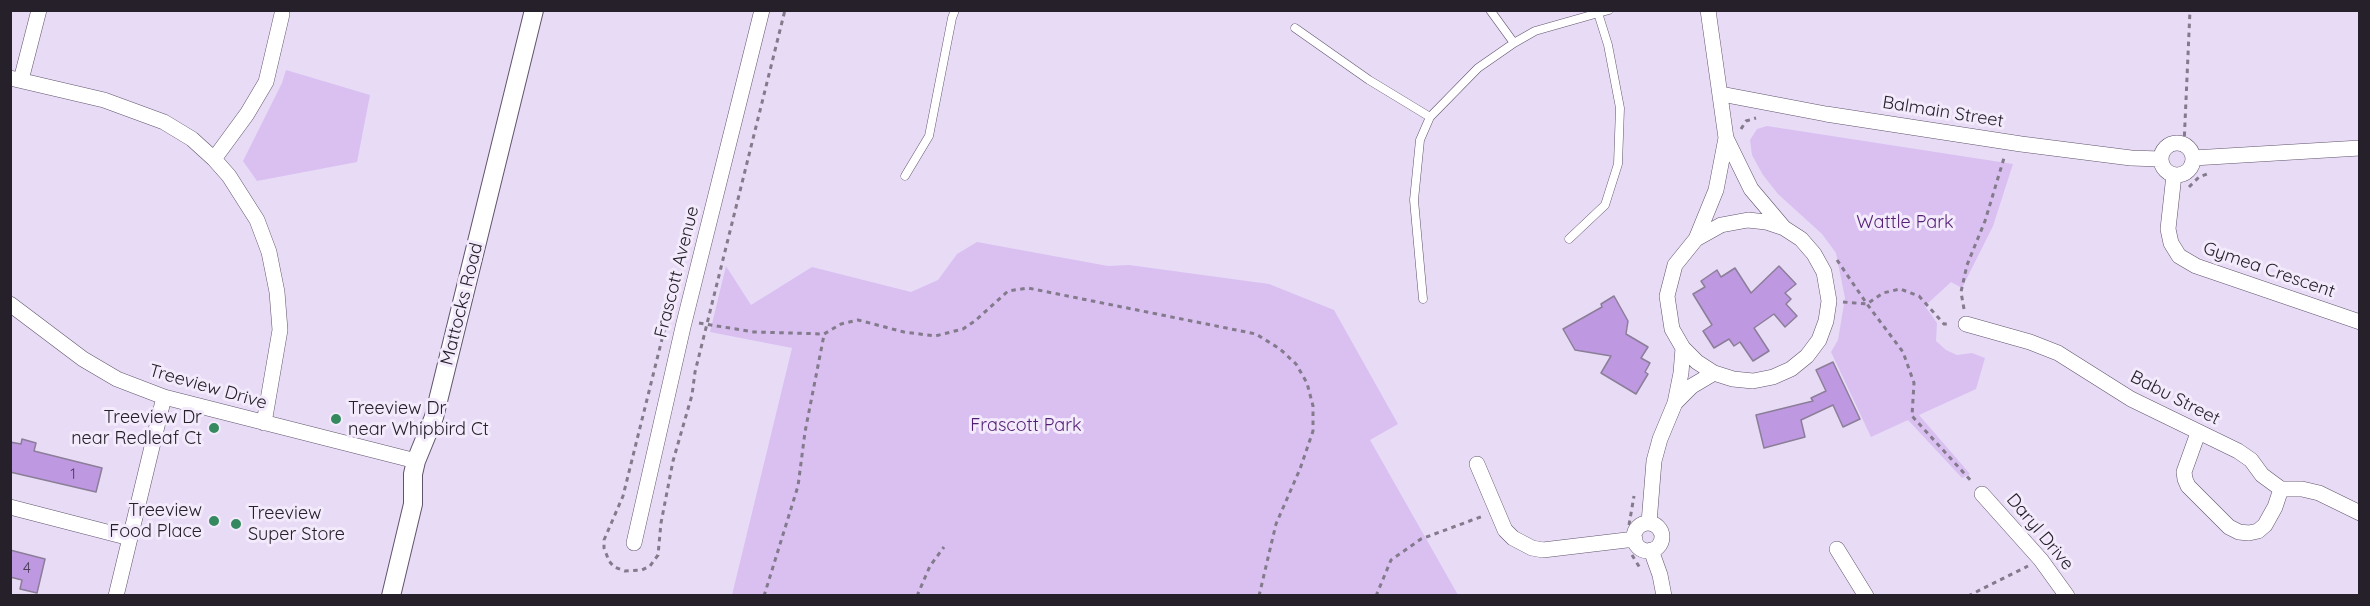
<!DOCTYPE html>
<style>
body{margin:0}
#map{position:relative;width:2370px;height:606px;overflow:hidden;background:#e8dbf6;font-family:Quicksand,sans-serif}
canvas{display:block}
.frame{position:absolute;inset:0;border:12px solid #25202a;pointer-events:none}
</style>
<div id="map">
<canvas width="2370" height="606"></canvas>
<div class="frame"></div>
</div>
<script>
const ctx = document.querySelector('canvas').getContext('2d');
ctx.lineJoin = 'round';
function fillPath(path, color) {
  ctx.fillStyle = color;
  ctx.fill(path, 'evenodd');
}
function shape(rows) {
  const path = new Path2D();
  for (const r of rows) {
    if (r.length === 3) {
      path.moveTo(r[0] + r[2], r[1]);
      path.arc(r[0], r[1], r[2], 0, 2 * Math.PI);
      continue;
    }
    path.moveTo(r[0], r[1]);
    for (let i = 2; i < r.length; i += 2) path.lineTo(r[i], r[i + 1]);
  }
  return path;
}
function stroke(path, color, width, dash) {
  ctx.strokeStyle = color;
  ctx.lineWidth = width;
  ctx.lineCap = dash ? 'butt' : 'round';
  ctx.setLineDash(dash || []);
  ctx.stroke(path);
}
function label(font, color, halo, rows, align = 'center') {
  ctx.font = font + ' Quicksand,sans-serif';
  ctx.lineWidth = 6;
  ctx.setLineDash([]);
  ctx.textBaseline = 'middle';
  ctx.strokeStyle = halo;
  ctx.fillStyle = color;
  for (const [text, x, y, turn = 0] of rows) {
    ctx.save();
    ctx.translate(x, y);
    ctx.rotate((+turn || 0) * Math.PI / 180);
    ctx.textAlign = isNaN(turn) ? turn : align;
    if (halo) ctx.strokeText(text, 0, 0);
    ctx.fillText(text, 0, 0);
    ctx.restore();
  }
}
fillPath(shape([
 [286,70,370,95,357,162,257,181,243,161,282,83],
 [1767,126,2013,164,1993,226,1962,288,1951,282,1925,306,1937,323,1936,341,1946,350,1957,355,1972,353,1985,358,1976,389,1919,415,1970,474,1962,478,1908,420,1871,437,1831,352,1838,340,1845,298,1836,253,1822,234,1778,194,1763,175,1752,155,1750,140,1757,129],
 [977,242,1108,266,1129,265,1269,284,1334,310,1398,424,1370,440,1458,595,732,595,792,348,710,332,726,266,751,305,812,267,911,292,938,280,957,254]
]), '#d9c0f1');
const building = shape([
 [1779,266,1796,284,1785,293,1791,299,1786,304,1797,316,1785,327,1774,314,1754,328,1769,351,1753,361,1740,342,1734,346,1729,339,1714,348,1703,331,1712,325,1693,294,1705,287,1701,281,1717,270,1721,277,1735,268,1751,293,1779,266],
 [1614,296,1628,321,1626,334,1648,347,1641,358,1650,363,1645,372,1648,374,1636,394,1601,373,1611,356,1575,350,1563,329,1602,307,1601,304,1614,296],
 [1833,362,1860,419,1843,427,1833,405,1801,420,1805,437,1764,448,1756,415,1813,401,1811,398,1826,391,1816,370,1833,362],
 [22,439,36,443,34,451,102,468,96,492,10,472,10,442,21,444,22,439],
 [10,550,45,559,37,593,20,589,22,580,10,577,10,550]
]);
fillPath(building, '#bf98e2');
stroke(building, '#8b7e98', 1.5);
const service = shape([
 [1490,10,1514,43],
 [1295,28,1369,80,1430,117],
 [905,176,929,136,952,18,955,10],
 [1569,239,1605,205,1618,164,1620,108,1608,45,1598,13],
 [1423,299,1414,200,1420,140,1430,117,1478,68,1514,43,1535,31,1609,10]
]);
const minor = shape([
 [10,78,104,100,164,122,192,139,214,159,229,176,257,220,269,252,277,292,280,330,264,423],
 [21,80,39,10],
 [1721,94,1826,114,2021,144,2131,158,2160,159],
 [1726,138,1751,189,1784,228,1801,239,1814,254,1824,272,1829,301,1826,321,1819,340,1807,356,1791,369,1773,377,1753,381,1733,379,1714,373,1697,362,1683,348,1672,329,1667,296,1675,265,1696,239,1721,225,1748,220,1766,222,1784,228],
 [2177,159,16],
 [2193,158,2360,148],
 [214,159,247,114,266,82,282,14],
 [2174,175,2168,229,2171,243,2179,256,2196,266,2360,322],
 [1696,239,1716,190,1726,138,1708,10],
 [10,304,83,359,117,379,164,397,416,461],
 [1966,324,2030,342,2058,353,2131,399,2238,451,2251,460,2262,475,2281,489,2302,489,2319,493,2360,513],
 [1675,403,1692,386,1714,373],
 [2198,433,2184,472,2185,479,2188,486,2229,527,2239,532,2249,533,2258,531,2265,525,2275,507,2281,489],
 [1477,464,1505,530,1513,538,1532,548,1543,550,1635,539],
 [1982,494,2041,560,2067,596],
 [10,507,130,538],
 [1649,523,1654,461,1660,439,1675,403,1681,373,1683,348],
 [1648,537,14],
 [634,543,683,327,762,10],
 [1837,549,1866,596],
 [1651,550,1660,575,1664,596],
 [116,596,164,397]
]);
const tertiary = shape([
 [391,596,413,504,413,474,416,461,434,417,534,10]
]);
stroke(service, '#60546c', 9);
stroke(minor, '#60546c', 16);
stroke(tertiary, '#60546c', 20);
stroke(shape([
 [1741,129,1746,121,1756,118],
 [2184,145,2190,10],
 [2189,187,2199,177,2207,174],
 [1837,260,1867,304,1903,352,1914,383,1912,416,1973,483],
 [1843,302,1867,304,1883,293,1900,289,1919,296,1944,324,1950,324],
 [1964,309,1961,292,1967,265,1985,221,2004,158],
 [699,323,754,332,824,334,841,324,858,320,904,332,935,336,963,329,975,321,1008,291,1028,288,1256,334,1280,349,1296,364,1307,383,1313,406,1313,431,1300,469,1276,524,1259,596],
 [669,324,666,323,623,496,604,540,604,548,609,561,614,567,625,571,642,570,650,566,658,555,661,523,673,461,692,395,695,372,785,10],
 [1629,525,1634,496],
 [1632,555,1640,568],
 [764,596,798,486,805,432,824,335],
 [917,596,930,566,944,547],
 [1376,596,1391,560,1421,539,1483,516],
 [1968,596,2028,566]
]), '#837a8c', 3, [4.5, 4.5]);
stroke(service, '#fff', 8);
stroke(minor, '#fff', 15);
stroke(tertiary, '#fff', 18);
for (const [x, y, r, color] of [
 [336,419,6,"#348a5e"],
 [214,428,6,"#348a5e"],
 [214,521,6,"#348a5e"],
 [236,524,6,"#348a5e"]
]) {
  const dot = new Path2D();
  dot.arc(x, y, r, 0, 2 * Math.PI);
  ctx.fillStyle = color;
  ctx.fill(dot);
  stroke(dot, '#f3eafb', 2);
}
label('15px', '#4c3e58', null, [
 ["1",73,474],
 ["4",27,568]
]);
label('18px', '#25202a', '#f3eafb', [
 ["Balmain Street",1943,112,9],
 ["Gymea Crescent",2269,270,19],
 ["Frascott Avenue",677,272,-76],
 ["Mattocks Road",462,304,-76],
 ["Treeview Drive",208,387,16],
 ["Babu Street",2175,398,27],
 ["Daryl Drive",2040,532,50]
]);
label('18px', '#521f75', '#f3eafb', [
 ["Wattle Park",1905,223],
 ["Frascott Park",1026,426]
]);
label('18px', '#25202a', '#f3eafb', [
 ["Treeview Dr",348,409],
 ["near Whipbird Ct",348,430],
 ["Treeview Dr",202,418,"right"],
 ["near Redleaf Ct",202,439,"right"],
 ["Treeview",202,511,"right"],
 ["Food Place",202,532,"right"],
 ["Treeview",248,514],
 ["Super Store",248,535]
], 'left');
</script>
